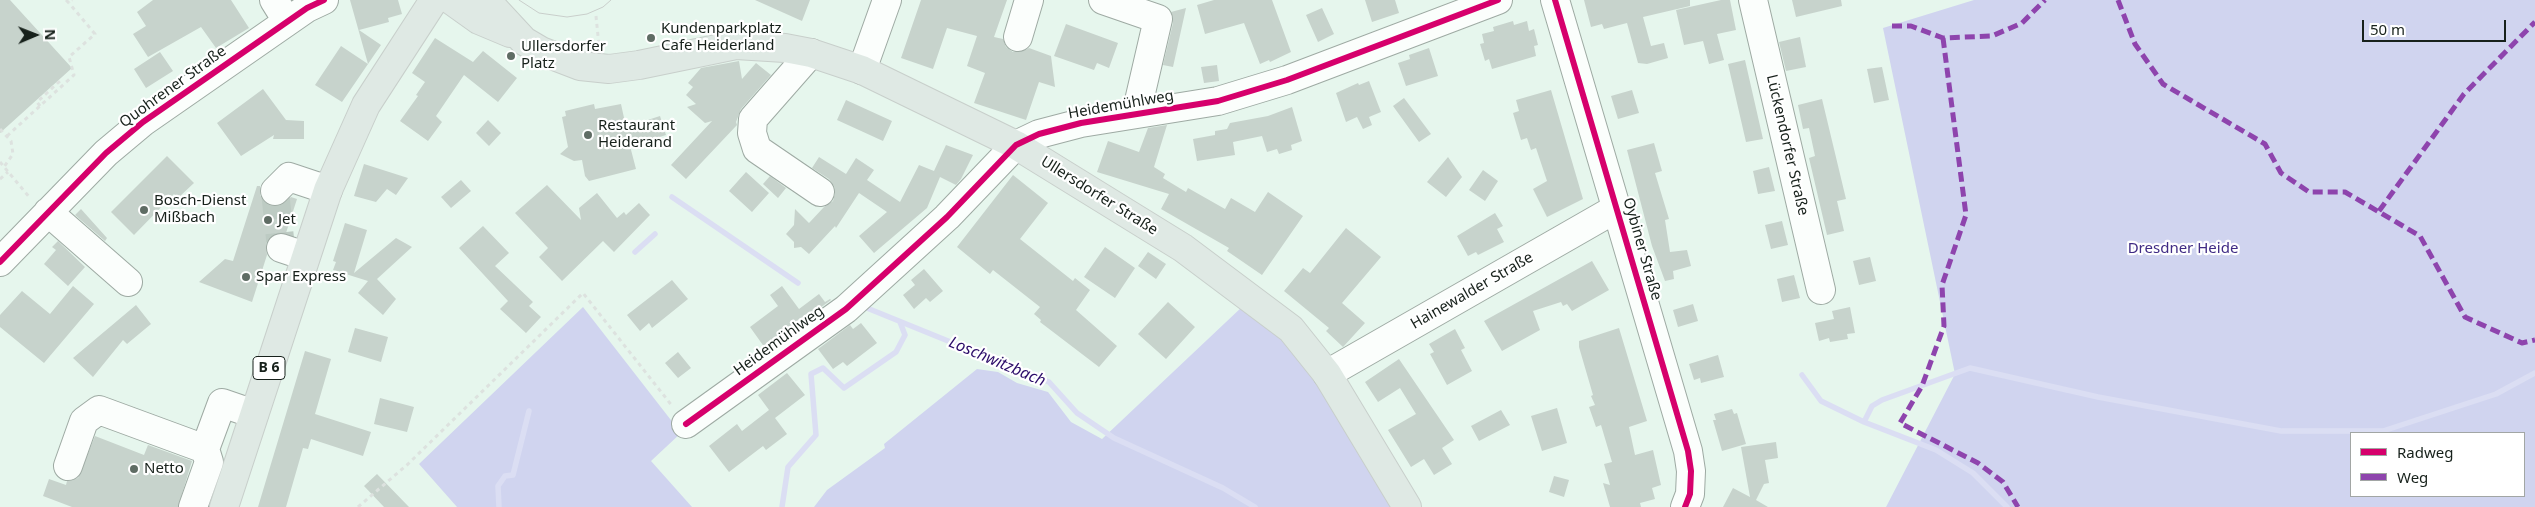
<!DOCTYPE html>
<meta charset="utf-8">
<style>
body{margin:0}
#map{position:relative;width:2535px;height:507px;overflow:hidden;background:#e6f6ed;font-family:"Noto Sans",sans-serif}
canvas{display:block}
.legend{position:absolute;left:2350px;top:432px;width:175px;height:65px;box-sizing:border-box;background:#fff;border:1px solid #a2a6a4;margin:0;padding:6px 9px;list-style:none;font-size:15px;color:#17211b}
.legend li{display:flex;align-items:center;gap:10px;height:25px}
.legend b{width:25px;border:1px solid #a2a6a4}
.north{position:absolute;left:10px;top:10px;width:50px;height:50px;-webkit-text-stroke:4px #fff;paint-order:stroke;rotate:89deg;font-size:14px;font-weight:700;line-height:20px;text-align:center;color:#17211b}
.north::after{content:'';display:block;margin:auto;width:18px;height:22px;background:#17211b;clip-path:polygon(50% 0,100% 100%,50% 72%,0 100%)}
.scale{position:absolute;left:2362px;top:20px;width:144px;height:22px;box-sizing:border-box;border:2px solid #17211b;border-top:0;padding-left:6px;font-size:15px;line-height:18px;white-space:nowrap;color:#17211b;-webkit-text-stroke:4px #fff;paint-order:stroke}
</style>
<div id="map">
<canvas width="2535" height="507"></canvas>
<ul class="legend">
<li><b style="height:6px;background:#d6006c"></b>Radweg</li>
<li><b style="height:6px;background:#8e44ad"></b>Weg</li>
</ul>
<div class="north">N</div>
<div class="scale">50 m</div>
</div>
<script>
const ctx = document.querySelector('canvas').getContext('2d');
ctx.lineJoin = 'round';
function fillPath(path, color) {
  ctx.fillStyle = color;
  ctx.fill(path, 'evenodd');
}
function shape(rows) {
  const path = new Path2D();
  for (const r of rows) {
    path.moveTo(r[0], r[1]);
    for (let i = 2; i < r.length; i += 2) path.lineTo(r[i], r[i + 1]);
  }
  return path;
}
function stroke(path, color, width, dash) {
  ctx.strokeStyle = color;
  ctx.lineWidth = width;
  ctx.lineCap = dash ? 'butt' : 'round';
  ctx.setLineDash(dash || []);
  ctx.stroke(path);
}
function label(font, color, halo, rows, align = 'center') {
  ctx.font = font + ' "Noto Sans",sans-serif';
  ctx.lineWidth = 4.5;
  ctx.setLineDash([]);
  ctx.textBaseline = 'middle';
  ctx.strokeStyle = halo;
  ctx.fillStyle = color;
  for (const [text, x, y, turn = 0] of rows) {
    ctx.save();
    ctx.translate(x, y);
    ctx.rotate((+turn || 0) * Math.PI / 180);
    ctx.textAlign = isNaN(turn) ? turn : align;
    if (halo) ctx.strokeText(text, 0, 0);
    ctx.fillText(text, 0, 0);
    ctx.restore();
  }
}
fillPath(shape([
 [1974,0,2535,0,2535,507,1886,507,1955,374,1883,28],
 [2351,433,2524,433,2524,496,2351,496],
 [1243,306,1272,327,1301,357,1399,507,814,507,827,490,885,448,884,444,977,369,998,372,1017,383,1048,392,1071,422,1102,439],
 [583,307,681,433,651,461,692,507,457,507,419,464]
]), '#d0d4ef');
stroke(shape([
 [672,197,798,283],
 [635,252,655,234],
 [862,306,1049,382,1077,413,1114,438,1223,488,1255,507],
 [1802,375,1821,401,1864,422,1936,450,1973,473,2007,507],
 [1864,422,1872,406,1882,400,1970,368,2098,397,2281,431,2383,431,2496,394,2535,373],
 [499,507,498,486,505,476,513,475,529,411],
 [782,507,788,467,816,435,811,374,823,368,844,388,896,352,905,335,900,322]
]), '#dbdef3', 5.5);
fillPath(shape([
 [0,0,10,0,72,68,0,133],
 [153,0,231,0,249,28,216,48,201,27,148,57,133,34,146,26,137,12],
 [350,0,398,0,402,14,388,18,389,22,359,30,381,45,342,102,315,85,341,46,368,64],
 [755,0,810,0,802,21],
 [921,0,1007,0,994,37,1003,39,1006,47,1013,52,1021,52,1029,48,1051,56,1055,87,1039,82,1026,120,974,103,985,73,967,66,977,36,947,28,933,69,901,58],
 [1214,0,1272,0,1291,52,1270,62,1269,60,1260,64,1244,23,1205,34,1197,5],
 [1365,0,1395,0,1399,13,1372,22],
 [1584,0,1690,0,1690,6,1643,17,1651,46,1664,43,1668,58,1647,64,1638,63,1627,23,1604,29,1602,24,1591,27],
 [1721,0,1730,0,1736,30,1717,34,1724,60,1709,64,1703,41,1684,45,1676,10],
 [1792,0,1841,0,1842,6,1796,17],
 [1186,8,1173,67,1163,65,1173,23,1171,12],
 [1322,8,1334,34,1318,42,1306,15],
 [1513,21,1514,25,1527,21,1529,31,1534,29,1538,45,1534,46,1536,56,1492,69,1489,59,1485,61,1480,44,1484,43,1482,34,1494,31,1493,27],
 [1066,24,1118,43,1109,68,1097,63,1094,70,1054,56],
 [1800,37,1806,67,1786,71,1779,42],
 [435,38,473,62,483,51,517,78,498,102,464,75,436,116,442,122,428,141,400,121,418,96,416,95,425,82,412,73],
 [1429,48,1438,76,1406,86,1398,63,1410,59,1409,55],
 [160,52,173,71,146,88,134,69],
 [1745,60,1763,139,1746,142,1728,64],
 [739,61,742,79,756,63,771,75,741,109,736,122,737,125,686,179,671,165,712,121,705,123,687,107,696,104,686,95,693,87,688,83,701,68],
 [1217,65,1219,81,1204,83,1201,67],
 [1882,67,1889,100,1874,103,1867,69],
 [1369,81,1381,112,1369,117,1372,125,1363,129,1357,117,1346,122,1336,93,1358,83,1359,85],
 [263,89,286,120,304,121,304,139,273,139,274,135,241,156,217,123],
 [1551,90,1583,199,1547,217,1533,189,1547,181,1536,148,1531,150,1527,138,1521,140,1513,113,1519,111,1516,100],
 [1632,90,1639,113,1618,119,1611,96],
 [1404,98,1431,134,1419,142,1393,106],
 [1822,99,1846,199,1837,201,1844,231,1827,235,1809,158,1815,156,1809,128,1803,129,1798,105],
 [846,100,892,121,883,141,837,120],
 [594,104,595,109,621,104,626,127,660,116,666,135,630,146,636,169,589,181,585,176,582,160,574,161,560,154,568,147,562,117,566,116,565,111],
 [1292,107,1302,141,1291,145,1292,150,1279,154,1277,149,1267,152,1262,136,1233,142,1235,155,1197,161,1193,139,1215,135,1215,131,1227,129,1230,123,1268,116],
 [488,120,501,133,489,146,476,133],
 [1167,125,1154,167,1165,174,1163,178,1186,192,1188,188,1225,209,1231,198,1255,212,1268,192,1303,216,1262,275,1227,251,1229,248,1161,209,1169,194,1097,172,1108,141,1139,152,1148,128],
 [1654,143,1662,171,1655,173,1669,219,1665,220,1670,252,1687,250,1691,266,1673,271,1674,279,1665,281,1652,246,1627,150],
 [946,145,973,155,961,179,956,185,940,177,927,208,874,253,859,236,887,212,859,193,836,228,835,226,809,254,801,247,794,248,794,242,786,234,794,225,795,209,809,223,824,207,833,201,835,194,834,186,829,179,812,168,819,157,846,174,856,158,874,170,867,180,900,202,919,165,934,171],
 [167,156,194,183,178,198,174,194,134,235,111,212],
 [1448,157,1462,177,1446,197,1427,182],
 [364,164,408,178,396,195,387,189,376,202,354,196],
 [1769,167,1775,191,1758,194,1753,171],
 [1483,170,1498,181,1485,201,1469,190],
 [746,172,769,193,752,212,729,191],
 [1013,175,1048,203,1020,239,1073,281,1075,278,1090,290,1076,310,1117,346,1099,367,1040,322,1041,320,1034,314,1040,307,993,270,990,274,957,247],
 [770,176,786,188,778,198,763,184],
 [461,180,471,191,451,208,441,197],
 [547,185,581,220,579,208,597,193,617,218,624,212,626,215,639,203,650,215,614,252,603,241,562,281,539,257,548,248,515,213],
 [257,186,260,186,260,195,264,202,270,206,280,206,291,197,297,199,286,233,277,233,270,237,266,243,267,255,252,302,199,282,225,259,233,261],
 [81,209,107,238,105,241,75,215],
 [1495,213,1503,226,1497,229,1504,242,1478,255,1476,252,1468,256,1457,236],
 [1782,221,1788,245,1771,249,1765,225],
 [345,223,367,230,354,273,396,238,412,247,377,279,396,299,383,315,358,293,368,281,333,270,336,262,333,261],
 [483,226,509,253,495,266,533,302,529,306,541,317,526,333,500,309,508,301,459,248],
 [1346,228,1381,257,1342,303,1365,323,1343,347,1326,331,1329,328,1284,291,1303,268,1310,273],
 [58,241,85,267,68,286,44,264,56,250,52,247],
 [1105,247,1135,268,1115,298,1084,277],
 [1148,252,1166,264,1156,279,1138,266],
 [1870,257,1876,281,1859,285,1853,261],
 [1592,261,1609,290,1572,311,1567,304,1563,306,1561,302,1533,311,1540,330,1502,351,1484,321],
 [924,269,943,291,930,302,926,298,914,309,903,295,915,285,911,280],
 [1794,275,1800,298,1782,302,1777,279],
 [672,280,688,299,652,328,649,323,640,331,627,315],
 [73,286,94,304,44,363,0,327,0,315,22,291,50,314],
 [782,286,799,309,819,294,825,302,830,299,831,300,765,348,750,327,778,306,770,295],
 [1168,302,1195,327,1166,359,1138,334],
 [1693,304,1698,321,1678,327,1673,310],
 [136,305,151,324,127,344,123,340,93,377,73,358],
 [1850,307,1855,333,1847,334,1848,339,1830,342,1829,338,1819,341,1815,323,1834,319,1832,311],
 [861,323,877,343,847,366,843,362,833,369,818,349,850,325,853,329],
 [355,328,388,337,381,362,348,352],
 [1619,328,1647,421,1629,427,1635,455,1653,450,1661,485,1652,488,1655,499,1640,503,1641,507,1610,507,1603,483,1610,485,1604,464,1612,462,1601,425,1596,427,1589,407,1595,405,1591,396,1593,395,1579,347,1579,341],
 [1455,329,1465,348,1461,350,1472,371,1447,385,1430,354,1434,352,1429,344],
 [305,351,331,359,315,414,371,432,363,456,311,439,308,449,303,448,286,507,258,507],
 [678,352,691,368,678,378,665,363],
 [1718,355,1724,377,1701,383,1700,378,1694,380,1689,364],
 [1399,359,1454,440,1442,448,1452,464,1434,475,1424,459,1411,467,1388,430,1416,414,1400,388,1378,402,1365,382],
 [787,373,805,395,775,418,772,414,787,434,766,450,763,446,729,472,709,446,737,424,742,431,769,410,758,395],
 [380,398,414,407,407,432,374,424],
 [1557,408,1567,443,1542,451,1531,416],
 [1732,409,1734,414,1737,413,1746,444,1722,451,1713,420,1716,420,1714,414],
 [1501,410,1510,425,1479,441,1471,426],
 [95,436,144,455,148,445,192,461,178,507,72,507,43,496,49,479,66,485,67,481,78,478],
 [1776,442,1778,458,1765,460,1769,483,1764,484,1756,500,1768,507,1723,507,1733,488,1750,497,1741,447],
 [377,474,409,507,384,507,364,486],
 [1554,476,1569,480,1564,497,1549,492]
]), '#c7d3cc');
stroke(shape([
 [275,191,281,248]
]), '#bdcbc3', 28, [28, 14]);
const minor = shape([
 [274,0,287,21],
 [1103,0,1158,19,1136,114],
 [1555,0,1688,451,1691,471,1690,494,1685,507],
 [1753,0,1821,290],
 [1018,37,1029,0],
 [811,53,753,119,752,133,757,149,820,192],
 [862,70,887,0],
 [275,191,289,177,328,190],
 [48,212,128,282],
 [281,248,305,256],
 [0,262,106,153,143,122,307,8,324,0],
 [1327,374,1617,208],
 [686,424,846,309,947,217,1016,145,1039,134,1081,123,1218,101,1287,80,1498,0],
 [68,466,84,421,99,410,205,449,222,403,254,414],
 [193,507,209,462,205,449]
]);
const major = shape([
 [451,0,479,20,510,33],
 [486,0,524,41,541,51,580,66,609,69,639,65,736,45,785,48,811,53,862,70,1016,145,1183,248,1291,329,1327,374,1407,507],
 [224,507,328,190,366,105,434,0]
]);
stroke(minor, '#9eaaa3', 30);
stroke(major, '#c8cfcb', 30);
stroke(shape([
 [66,0,69,3,72,0],
 [596,16,599,46],
 [40,106,37,102,61,80],
 [0,129,11,141,13,154,4,167],
 [7,136,74,75,69,57,95,34,69,3],
 [0,162,30,198],
 [0,179,8,172],
 [358,507,408,464,583,293,673,407]
]), '#dde2df', 3, [4, 4]);
stroke(minor, '#fbfefc', 28);
stroke(major, '#dfe9e4', 28);
stroke(shape([
 [519,0,539,13,567,17,587,14,603,7,611,0]
]), '#c9cecb', 1);
stroke(shape([
 [2118,0,2135,44,2163,84,2265,144,2281,173,2309,192,2345,192,2420,236,2465,317,2522,343,2535,340],
 [1892,26,1911,26,1943,38,1992,36,2022,23,2045,0],
 [1943,38,1966,215,1942,285,1944,326,1922,386,1900,423,1978,463,2003,482,2018,507],
 [2379,211,2464,94,2535,22]
]), '#8e44ad', 5, [10, 5]);
stroke(shape([
 [1555,0,1688,451,1691,471,1690,494,1685,507],
 [0,262,106,153,143,122,307,8,324,0],
 [686,424,846,309,947,217,1016,145,1039,134,1081,123,1218,101,1287,80,1498,0]
]), '#d6006c', 6);
for (const [x, y, r, color] of [
 [651,38,5,"#5f6c64"],
 [511,56,5,"#5f6c64"],
 [588,135,5,"#5f6c64"],
 [144,210,5,"#5f6c64"],
 [268,220,5,"#5f6c64"],
 [246,277,5,"#5f6c64"],
 [134,469,5,"#5f6c64"]
]) {
  const dot = new Path2D();
  dot.arc(x, y, r, 0, 2 * Math.PI);
  ctx.fillStyle = color;
  ctx.fill(dot);
  stroke(dot, '#fff', 2);
}
for (const [x, y, w] of [
 [269,368,32]
]) {
  const box = new Path2D();
  box.roundRect(x - w / 2, y - 11.5, w, 23, 4);
  ctx.fillStyle = '#fff';
  ctx.fill(box);
  stroke(box, '#17211b', 1);
}
label('bold 14px', '#17211b', null, [
 ["B 6",269,368]
]);
label('15px', '#17211b', '#fff', [
 ["Kundenparkplatz",661,29],
 ["Cafe Heiderland",661,46],
 ["Ullersdorfer",521,47],
 ["Platz",521,64],
 ["Restaurant",598,126],
 ["Heiderand",598,143],
 ["Bosch-Dienst",154,201],
 ["Mißbach",154,218],
 ["Jet",278,220],
 ["Spar Express",256,277],
 ["Netto",144,469]
], 'left');
label('15px', '#17211b', '#fff', [
 ["Quohrener Straße",173,87,-36],
 ["Heidemühlweg",1121,105,-10],
 ["Lückendorfer Straße",1787,145,77],
 ["Ullersdorfer Straße",1099,196,32],
 ["Oybiner Straße",1642,249,74],
 ["Hainewalder Straße",1472,291,-30],
 ["Heidemühlweg",779,341,-36]
]);
label('15px', '#3f2a84', '#fff', [
 ["Dresdner Heide",2183,249]
]);
label('italic 16px', '#2b0c69', '#fff', [
 ["Loschwitzbach",997,362,23]
]);
</script>
